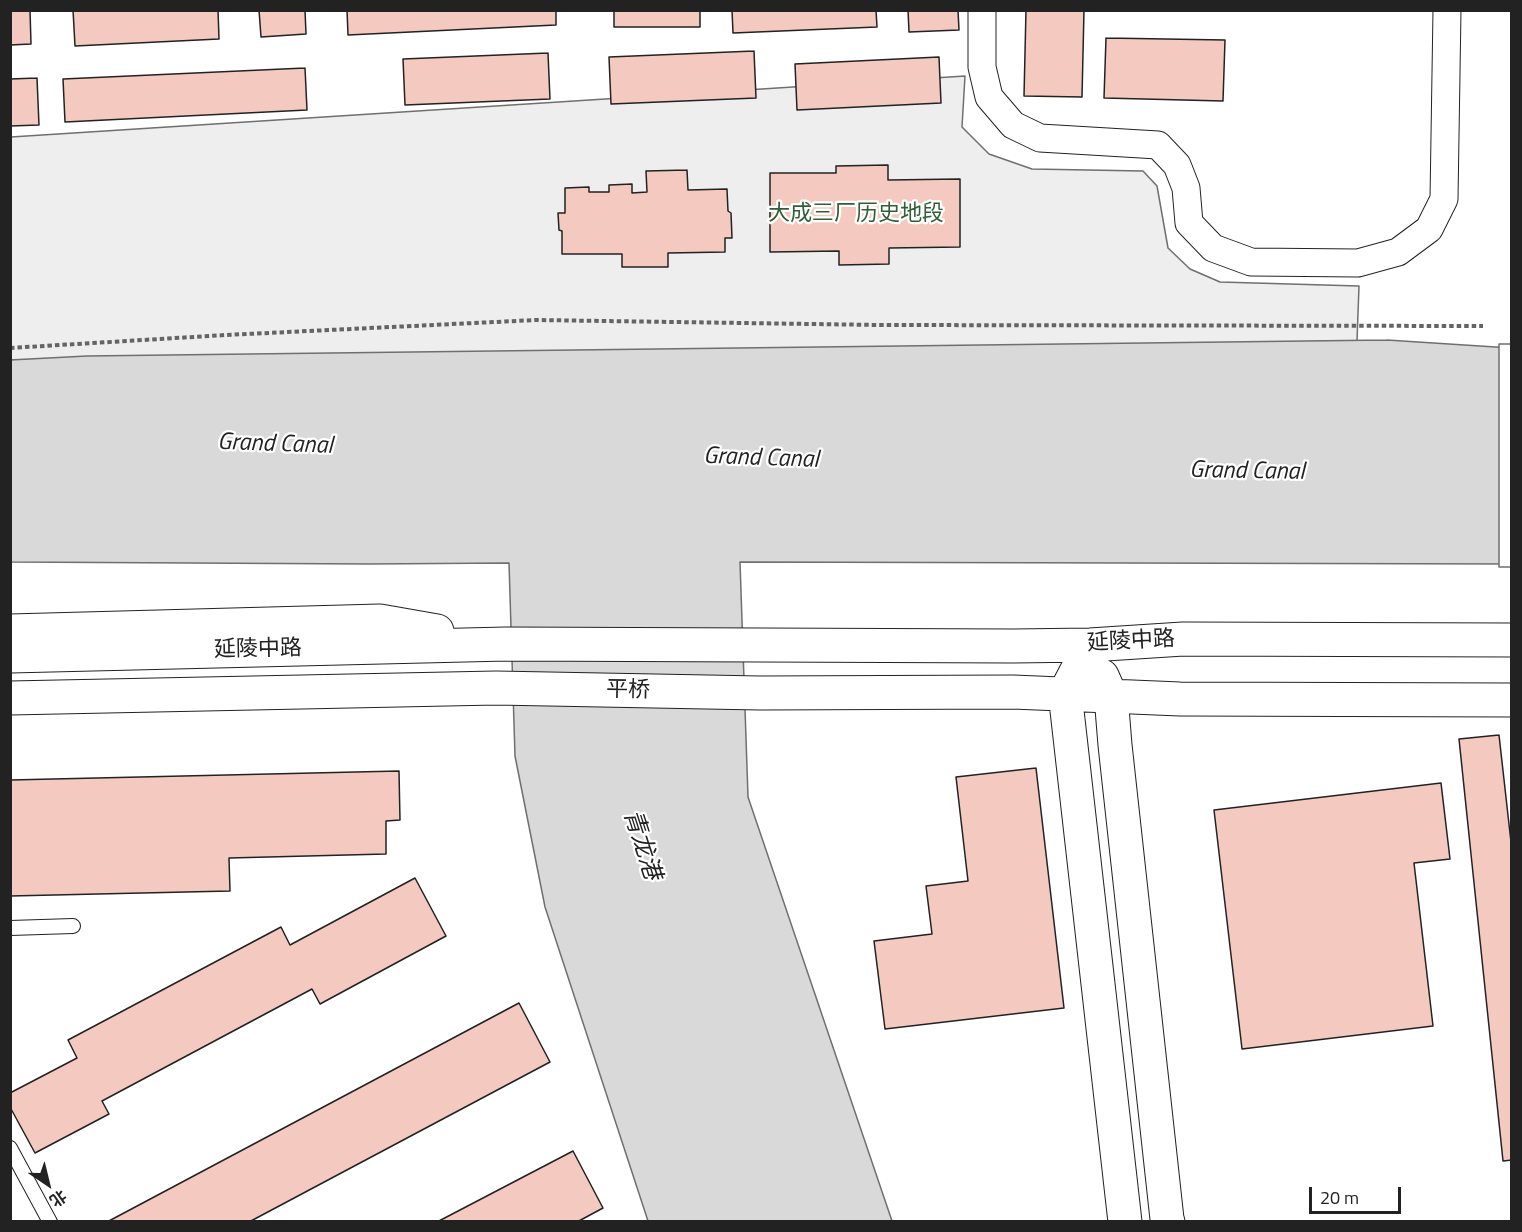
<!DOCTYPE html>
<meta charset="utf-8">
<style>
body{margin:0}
#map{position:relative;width:1522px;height:1232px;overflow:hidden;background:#fff;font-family:"Titillium Web","Noto Sans SC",sans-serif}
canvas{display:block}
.frame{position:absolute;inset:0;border:12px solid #222;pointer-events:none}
.north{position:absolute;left:18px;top:1154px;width:60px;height:60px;-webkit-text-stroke:4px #fff;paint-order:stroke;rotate:145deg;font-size:16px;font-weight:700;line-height:24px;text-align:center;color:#222}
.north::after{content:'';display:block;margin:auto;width:21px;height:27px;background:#222;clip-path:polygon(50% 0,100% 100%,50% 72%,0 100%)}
.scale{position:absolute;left:1309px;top:1187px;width:92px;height:27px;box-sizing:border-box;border:3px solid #222;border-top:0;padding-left:8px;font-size:18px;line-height:21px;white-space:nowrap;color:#222;-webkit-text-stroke:4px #fff;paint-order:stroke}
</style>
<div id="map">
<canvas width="1522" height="1232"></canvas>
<div class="frame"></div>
<div class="north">北</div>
<div class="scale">20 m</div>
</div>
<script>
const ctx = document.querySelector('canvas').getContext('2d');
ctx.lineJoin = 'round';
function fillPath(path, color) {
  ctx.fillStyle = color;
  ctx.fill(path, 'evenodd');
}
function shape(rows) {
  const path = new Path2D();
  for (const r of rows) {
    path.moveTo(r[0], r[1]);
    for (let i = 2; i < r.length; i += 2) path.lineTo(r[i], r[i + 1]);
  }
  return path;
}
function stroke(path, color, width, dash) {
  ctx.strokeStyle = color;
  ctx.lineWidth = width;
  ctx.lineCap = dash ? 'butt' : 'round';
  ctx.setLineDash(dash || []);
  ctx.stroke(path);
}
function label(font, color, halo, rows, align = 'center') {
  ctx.font = font + ' "Titillium Web","Noto Sans SC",sans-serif';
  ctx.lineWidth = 4.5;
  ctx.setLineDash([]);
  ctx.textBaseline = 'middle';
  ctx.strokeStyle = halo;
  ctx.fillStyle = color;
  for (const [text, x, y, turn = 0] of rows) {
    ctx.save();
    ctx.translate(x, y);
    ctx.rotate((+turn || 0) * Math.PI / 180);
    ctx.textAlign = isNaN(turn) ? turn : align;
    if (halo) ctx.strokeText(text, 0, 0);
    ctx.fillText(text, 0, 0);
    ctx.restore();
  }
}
const green = shape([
 [965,76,962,127,989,154,1032,169,1143,171,1157,186,1168,248,1190,269,1220,282,1359,286,1357,341,11,360,11,137,965,76]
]);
fillPath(green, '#eee');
stroke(green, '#6f6f6f', 1.5);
const water = shape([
 [1387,340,1511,348,1511,564,740,562,748,797,892,1221,648,1221,545,907,515,756,509,563,369,564,11,562,10,360,87,356,1387,340]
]);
fillPath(water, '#d9d9d9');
stroke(water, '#6f6f6f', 1.5);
const pier = shape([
 [1499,344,1512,344,1512,567,1499,567,1499,344]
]);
fillPath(pier, '#fff');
stroke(pier, '#6f6f6f', 1.5);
const building = shape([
 [10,10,30,10,31,44,10,45,10,10],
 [73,10,218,10,219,39,75,46,73,10],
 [259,10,305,10,306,34,261,37,259,10],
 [347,10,556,10,556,25,348,35,347,10],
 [614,10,700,10,700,27,614,27,614,10],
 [732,10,876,10,877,27,733,33,732,10],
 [908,10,958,10,959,30,909,32,908,10],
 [1026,10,1084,10,1082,97,1024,96,1026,10],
 [1106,38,1225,40,1223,101,1104,98,1106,38],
 [754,51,756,98,611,104,609,57,754,51],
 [548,53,550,99,405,105,403,59,548,53],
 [939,57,941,103,797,110,795,64,939,57],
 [305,68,307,110,65,122,63,79,305,68],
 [37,78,39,125,10,126,10,79,37,78],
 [888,165,888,180,960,179,960,247,889,248,889,264,839,265,839,251,770,252,770,173,836,173,836,166,888,165],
 [687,170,688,190,727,189,728,211,731,213,732,238,725,238,725,252,668,253,668,267,622,267,622,254,562,254,562,231,559,230,558,213,565,213,565,188,589,187,589,192,609,192,609,185,632,184,632,193,647,192,646,171,687,170],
 [1499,735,1512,851,1512,1160,1503,1161,1459,739,1499,735],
 [1036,768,1064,1008,885,1029,874,941,932,934,926,886,968,881,956,777,1036,768],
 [399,771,400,820,386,821,386,854,229,858,230,891,10,896,10,780,399,771],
 [1441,783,1450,859,1414,863,1433,1026,1242,1049,1214,810,1441,783],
 [415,878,446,936,320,1004,312,989,102,1101,109,1114,35,1153,10,1107,10,1093,77,1058,68,1040,281,927,290,945,415,878],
 [519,1003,550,1062,249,1222,107,1222,519,1003],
 [573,1151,603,1208,577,1222,437,1222,573,1151]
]);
fillPath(building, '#f3c9c0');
stroke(building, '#222', 1.5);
const service = shape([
 [10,928,73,926],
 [10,1148,50,1222]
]);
const minor = shape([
 [982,10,982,67,989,97,1013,125,1040,138,1158,145,1177,165,1186,188,1189,223,1213,248,1251,262,1358,263,1398,252,1429,229,1444,199,1447,10]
]);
const primary = shape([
 [10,631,380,621,437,631],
 [1090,645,1065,693,1125,1222],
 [10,656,506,644,1013,646,1090,645,1183,639,1512,640],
 [1102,676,1111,696,1115,745,1167,1219,1168,1222],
 [10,698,496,688,760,693,1013,692,1180,699,1512,700]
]);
stroke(service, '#222', 16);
stroke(minor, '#222', 29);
stroke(primary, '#222', 35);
stroke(shape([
 [10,348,226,335,536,320,880,325,1483,326]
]), '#646464', 4, [4.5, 3]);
stroke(service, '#fff', 14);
stroke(minor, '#fff', 27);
stroke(primary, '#fff', 33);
label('22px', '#2f5e38', '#fff', [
 ["大成三厂历史地段",856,215]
]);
label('22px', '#222', '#fff', [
 ["延陵中路",1131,642,-3],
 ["延陵中路",258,650,-1],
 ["平桥",628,691,1]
]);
label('italic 24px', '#222', '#fff', [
 ["Grand Canal",275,445,2],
 ["Grand Canal",761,459,2],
 ["Grand Canal",1247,472,1],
 ["青龙港",641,845,72]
]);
</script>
